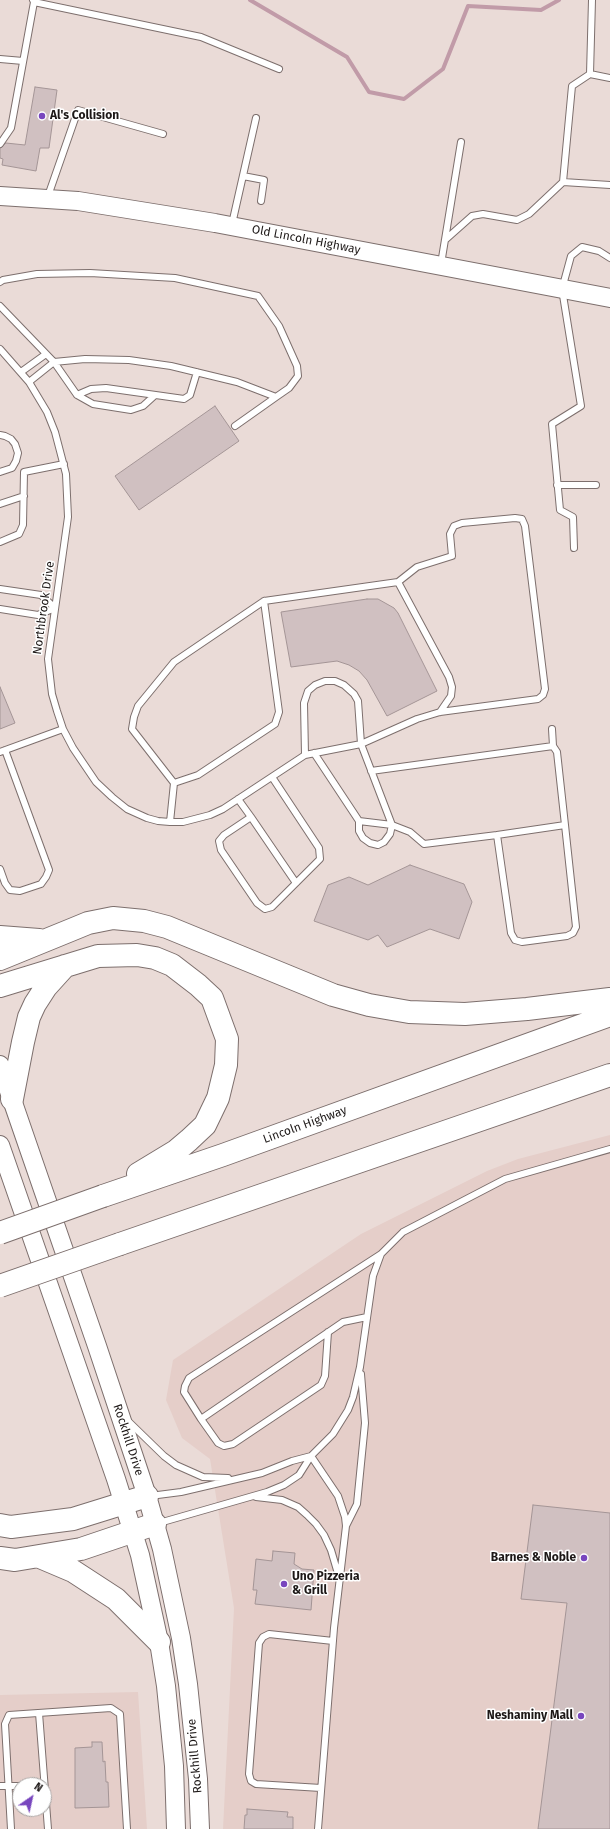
<!DOCTYPE html>
<style>
body{margin:0}
#map{position:relative;width:610px;height:1829px;overflow:hidden;background:#eadbd7;font-family:"Fira Sans",sans-serif}
canvas{display:block}
.north{position:absolute;left:12px;top:1777px;width:40px;height:40px;box-sizing:border-box;background:#fff;border:1px solid #a5a3a2;border-radius:50%;rotate:34deg;font-size:11px;font-weight:700;line-height:16px;text-align:center;color:#1d1817}
.north::after{content:'';display:block;margin:auto;width:14px;height:18px;background:#7846be;clip-path:polygon(50% 0,100% 100%,50% 72%,0 100%)}
</style>
<div id="map">
<canvas width="610" height="1829"></canvas>
<div class="north">N</div>
</div>
<script>
const ctx = document.querySelector('canvas').getContext('2d');
ctx.lineJoin = 'round';
function fillPath(path, color) {
  ctx.fillStyle = color;
  ctx.fill(path, 'evenodd');
}
function shape(rows) {
  const path = new Path2D();
  for (const r of rows) {
    path.moveTo(r[0], r[1]);
    for (let i = 2; i < r.length; i += 2) path.lineTo(r[i], r[i + 1]);
  }
  return path;
}
function stroke(path, color, width, dash) {
  ctx.strokeStyle = color;
  ctx.lineWidth = width;
  ctx.lineCap = dash ? 'butt' : 'round';
  ctx.setLineDash(dash || []);
  ctx.stroke(path);
}
function label(font, color, halo, rows, align = 'center') {
  ctx.font = font + ' "Fira Sans",sans-serif';
  ctx.lineWidth = 3;
  ctx.setLineDash([]);
  ctx.textBaseline = 'middle';
  ctx.strokeStyle = halo;
  ctx.fillStyle = color;
  for (const [text, x, y, turn = 0] of rows) {
    ctx.save();
    ctx.translate(x, y);
    ctx.rotate((+turn || 0) * Math.PI / 180);
    ctx.textAlign = isNaN(turn) ? turn : align;
    if (halo) ctx.strokeText(text, 0, 0);
    ctx.fillText(text, 0, 0);
    ctx.restore();
  }
}
fillPath(shape([
 [610,1135,610,1829,223,1829,234,1608,210,1459,182,1438,166,1400,173,1360,361,1234,487,1171,518,1159],
 [138,1692,147,1829,0,1829,0,1695],
 [20,1785,44,1785,44,1809,20,1809]
]), '#e5cec9');
stroke(shape([
 [250,0,347,57,369,92,404,99,443,69,468,6,541,10,559,0]
]), '#c19ba8', 4);
const building = shape([
 [35,87,57,90,49,148,40,148,36,171,2,165,3,159,0,158,0,148,6,143,25,145,35,87],
 [215,406,239,441,139,510,115,476,215,406],
 [367,599,378,599,394,608,398,613,437,691,387,716,367,680,359,671,349,665,337,661,291,667,281,612,367,599],
 [0,687,15,723,0,729,0,687],
 [410,865,464,884,472,902,459,939,430,929,387,947,378,935,368,940,314,921,328,885,349,877,368,885,410,865],
 [533,1505,610,1513,610,1829,538,1829,567,1603,521,1599,533,1505],
 [273,1551,295,1553,294,1564,302,1569,314,1570,311,1610,255,1604,257,1590,253,1590,256,1559,272,1561,273,1551],
 [92,1742,102,1742,103,1762,105,1761,106,1782,108,1782,109,1807,75,1808,75,1748,92,1747,92,1742],
 [247,1809,288,1812,287,1817,293,1817,293,1829,244,1829,245,1815,247,1815,247,1809]
]);
fillPath(building, '#d0c0c1');
stroke(building, '#a49596', 1);
const lane = shape([
 [34,2,201,37,279,69],
 [0,59,23,61],
 [590,74,592,0],
 [0,144,11,128,34,2,33,0],
 [243,176,264,180,261,201],
 [563,182,610,185],
 [48,196,78,110,163,134],
 [232,224,256,118],
 [445,240,472,216,483,214,517,220,529,214,563,182,572,86,590,74,610,78],
 [441,264,461,142],
 [0,282,3,280,37,274,90,273,175,278,258,296,279,326,297,366,298,376,289,388,276,397,237,382,171,366,129,360,85,359,54,362,29,382],
 [0,306,54,362,77,395,91,389,106,388,184,399,190,395,197,372],
 [0,349,29,382,47,412,55,432,66,474,68,517,48,659,52,694,57,711,63,729,73,748,96,782,112,797,127,809,147,818,158,821,170,822,183,822,210,815,223,809,305,755,361,744,417,719,440,712,538,699,543,695,545,689,525,526,522,519,515,518,462,523,454,526,450,534,452,556,417,567,398,582,264,601,279,712,275,724,198,775,174,783,170,822],
 [21,372,46,354],
 [77,395,93,404,131,410,143,406,154,396],
 [235,426,276,397],
 [0,435,5,436,11,439,15,444,18,453,16,461,12,468,0,472],
 [557,485,596,485],
 [0,504,24,496],
 [0,542,19,534,23,525,24,472,64,464],
 [574,548,573,517,560,510,552,424,581,406,562,289,571,256,582,247,599,251,610,258],
 [398,582,449,677,452,687,451,696,440,712],
 [0,589,41,595,55,608,38,615,0,609],
 [552,729,553,746],
 [0,752,63,729],
 [314,753,359,821,359,831,363,838,370,843,378,845,384,842,390,834,392,825,359,821],
 [305,755,304,703,308,691,315,685,325,681,335,681,344,685,354,694,358,701,361,744,392,825,410,832,424,844,497,835,511,933,515,940,522,942,567,936,573,933,576,927,565,825,557,752,553,746,371,771],
 [174,783,132,729,134,717,138,706,174,662,264,601],
 [238,799,251,817,224,835,219,841,221,850,257,903,265,909,272,907,320,859,319,848,272,777],
 [251,817,296,883],
 [497,835,565,825],
 [0,869,5,883,10,890,20,891,41,884,46,877,49,870,5,750],
 [367,1317,343,1322,201,1419,184,1392,185,1386,189,1378,381,1254],
 [201,1419,218,1443,224,1446,233,1444,321,1385,325,1376,328,1332],
 [128,1421,164,1456,176,1465,203,1477,228,1478],
 [311,1456,338,1496,345,1517,346,1526,334,1628,318,1829],
 [150,1496,181,1492,262,1473,292,1461,311,1456],
 [256,1497,282,1500,298,1507,307,1515,316,1524,324,1535,331,1550,339,1577],
 [159,1523,267,1492,284,1485,299,1475,311,1456,333,1434,348,1410,353,1397,360,1367,373,1276,381,1254,403,1232,505,1179,610,1149],
 [346,1526,357,1504,365,1423,361,1374],
 [39,1713,48,1829],
 [32,1785,44,1784],
 [0,1786,20,1786],
 [321,1788,256,1784,251,1781,249,1774,259,1643,263,1637,269,1634,333,1641],
 [11,1829,5,1724,9,1715,111,1708,120,1714,127,1829]
]);
const secondary = shape([
 [0,196,78,201,215,223,610,298],
 [0,1065,97,1346,147,1496,162,1549,181,1638,188,1684,198,1779,200,1829],
 [0,1145,116,1479,140,1555,159,1642,166,1686,174,1766,176,1829]
]);
const highway = shape([
 [0,937,39,940],
 [0,959,71,930,88,923,113,918,144,921,167,927,333,995,369,1005,409,1012,465,1014,527,1009,610,999],
 [0,986,98,956,137,955,155,958,172,965,198,985,212,998,227,1039,226,1065,218,1098,205,1125,189,1140,176,1151,138,1174],
 [12,1099,23,1042,29,1017,35,1004,46,987,65,966],
 [103,1196,223,1155,610,1015],
 [120,1244,610,1075],
 [0,1525,11,1527,73,1519,147,1496],
 [40,1557,73,1571,116,1599,159,1642],
 [0,1558,15,1560,81,1549,155,1524]
]);
stroke(lane, '#7d6f6d', 8);
stroke(secondary, '#7d6f6d', 20);
stroke(highway, '#7d6f6d', 24);
stroke(lane, '#fff', 6);
stroke(secondary, '#fff', 18);
stroke(highway, '#fff', 22);
const highwayBridge = shape([
 [0,1233,103,1196],
 [0,1286,120,1244]
]);
stroke(highwayBridge, '#7d6f6d', 24, []);
stroke(highwayBridge, '#fff', 22);
for (const [x, y, r, color] of [
 [42,116,4,"#7846be"],
 [584,1558,4,"#7846be"],
 [284,1584,4,"#7846be"],
 [581,1716,4,"#7846be"]
]) {
  const dot = new Path2D();
  dot.arc(x, y, r, 0, 2 * Math.PI);
  ctx.fillStyle = color;
  ctx.fill(dot);
  stroke(dot, '#fff', 1.5);
}
label('bold 12px', '#1d1817', '#fff', [
 ["Al's Collision",50,116],
 ["Barnes & Noble",576,1558,"right"],
 ["Uno Pizzeria",292,1577],
 ["& Grill",292,1591],
 ["Neshaminy Mall",573,1716,"right"]
], 'left');
label('12px', '#1d1817', '#fff', [
 ["Old Lincoln Highway",306,240,11],
 ["Northbrook Drive",44,608,-82],
 ["Lincoln Highway",305,1125,-20],
 ["Rockhill Drive",128,1440,72],
 ["Rockhill Drive",195,1756,-95]
]);
</script>
